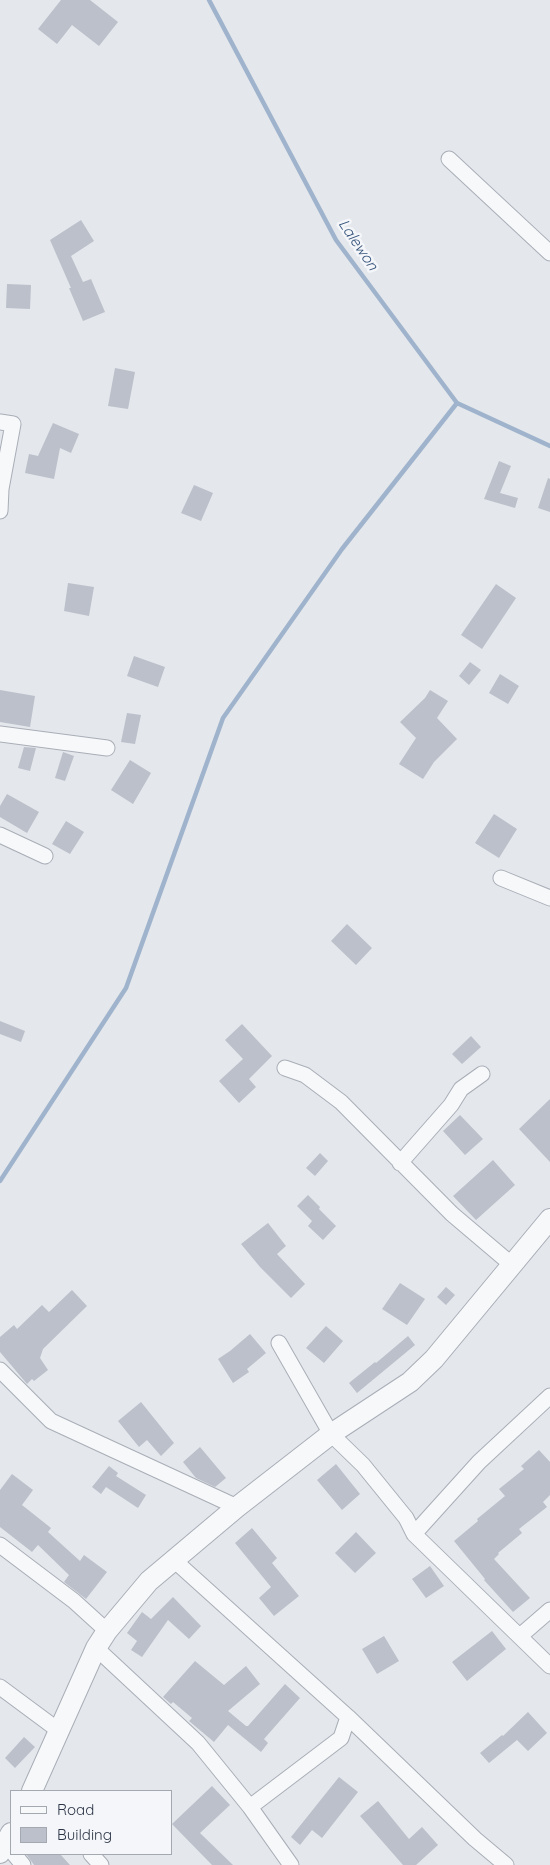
<!DOCTYPE html>
<style>
body{margin:0}
#map{position:relative;width:550px;height:1865px;overflow:hidden;background:#e4e7ec;font-family:Quicksand,sans-serif}
canvas{display:block}
.legend{position:absolute;left:10px;top:1790px;width:162px;height:65px;box-sizing:border-box;background:#f4f6f9;border:1px solid #a4a8b1;margin:0;padding:6px 9px;list-style:none;font-size:15px;color:#2b3445}
.legend li{display:flex;align-items:center;gap:10px;height:25px}
.legend b{width:25px;border:1px solid #a4a8b1}
</style>
<div id="map">
<canvas width="550" height="1865"></canvas>
<ul class="legend">
<li><b style="height:6px;background:#f7f8fa"></b>Road</li>
<li><b style="height:14px;background:#bbc0ca"></b>Building</li>
</ul>
</div>
<script>
const ctx = document.querySelector('canvas').getContext('2d');
ctx.lineJoin = 'round';
function shape(rows) {
  const path = new Path2D();
  for (const r of rows) {
    path.moveTo(r[0], r[1]);
    for (let i = 2; i < r.length; i += 2) path.lineTo(r[i], r[i + 1]);
  }
  return path;
}
function stroke(path, color, width, dash) {
  ctx.strokeStyle = color;
  ctx.lineWidth = width;
  ctx.lineCap = dash ? 'butt' : 'round';
  ctx.setLineDash(dash || []);
  ctx.stroke(path);
}
function fillPath(path, color) {
  ctx.fillStyle = color;
  ctx.fill(path, 'evenodd');
}
function label(font, color, halo, rows, align = 'center') {
  ctx.font = font + ' Quicksand,sans-serif';
  ctx.lineWidth = 5;
  ctx.setLineDash([]);
  ctx.textBaseline = 'middle';
  ctx.strokeStyle = halo;
  ctx.fillStyle = color;
  for (const [text, x, y, turn = 0] of rows) {
    ctx.save();
    ctx.translate(x, y);
    ctx.rotate((+turn || 0) * Math.PI / 180);
    ctx.textAlign = isNaN(turn) ? turn : align;
    if (halo) ctx.strokeText(text, 0, 0);
    ctx.fillText(text, 0, 0);
    ctx.restore();
  }
}
stroke(shape([
 [209,0,336,240,457,403,550,446],
 [0,1181,126,988,223,718,342,549,457,403]
]), '#9fb4cc', 4.5);
fillPath(shape([
 [61,0,90,0,118,22,99,46,72,25,57,44,38,29],
 [81,220,94,241,71,256,83,282,91,279,105,312,83,321,69,288,71,288,50,240],
 [7,284,31,285,30,309,6,308],
 [115,368,135,372,128,409,108,406],
 [53,423,79,434,71,453,60,448,54,479,25,473,29,454,38,456],
 [499,461,511,466,500,493,518,498,515,508,484,499],
 [548,478,550,479,550,512,538,508],
 [194,485,213,493,201,521,181,513],
 [68,583,94,587,89,616,64,611],
 [496,584,516,598,482,649,461,635],
 [134,656,165,667,158,687,127,676],
 [470,662,481,670,469,685,459,676],
 [500,674,519,686,508,704,489,693],
 [0,690,35,696,30,727,0,722],
 [430,690,448,701,437,718,457,739,434,762,423,779,399,764,416,738,400,722,425,698],
 [127,713,141,715,135,744,121,742],
 [24,747,36,748,30,771,18,768],
 [63,752,74,756,65,781,55,778],
 [130,760,151,773,133,804,111,790],
 [7,794,39,812,27,833,0,817,0,806],
 [494,814,517,829,499,858,475,843],
 [66,821,84,832,70,854,52,844],
 [347,924,372,948,356,965,331,941],
 [0,1021,25,1031,21,1042,0,1034],
 [242,1024,272,1056,249,1079,256,1087,239,1103,219,1081,243,1059,225,1040],
 [471,1036,481,1047,462,1064,452,1054],
 [550,1099,550,1162,519,1129],
 [460,1115,483,1139,465,1155,443,1131],
 [320,1153,328,1161,315,1176,306,1168],
 [493,1160,515,1185,476,1220,453,1196],
 [308,1195,320,1207,319,1209,336,1226,323,1240,308,1226,312,1221,297,1206],
 [268,1223,286,1246,277,1254,305,1284,291,1298,260,1267,241,1244],
 [400,1283,425,1299,407,1325,382,1309],
 [446,1287,455,1295,446,1305,437,1297],
 [72,1290,87,1306,43,1349,40,1358,48,1370,34,1381,32,1379,27,1384,0,1352,0,1337,14,1325,17,1329,42,1305,49,1312],
 [326,1326,343,1341,324,1363,306,1348],
 [250,1334,266,1353,247,1369,249,1372,233,1383,218,1359,230,1351],
 [408,1336,415,1345,357,1393,349,1383,375,1362,376,1363],
 [141,1402,174,1443,161,1456,147,1440,139,1447,118,1421],
 [200,1447,226,1478,215,1487,196,1478,183,1462],
 [539,1450,550,1462,550,1495,543,1502,547,1507,519,1529,522,1533,498,1553,499,1554,494,1559,530,1598,513,1612,484,1580,485,1579,454,1541,478,1521,477,1519,505,1496,499,1489,524,1469,521,1466],
 [336,1464,360,1494,342,1510,317,1480],
 [109,1466,118,1473,116,1476,146,1495,138,1508,106,1487,101,1494,92,1487],
 [12,1474,33,1490,22,1505,51,1528,48,1532,80,1561,84,1555,107,1572,86,1599,64,1582,69,1575,38,1545,32,1552,0,1527,0,1490],
 [252,1528,277,1558,272,1563,299,1596,274,1616,259,1598,271,1587,235,1543],
 [356,1532,376,1553,355,1573,335,1553],
 [430,1566,444,1586,426,1598,412,1579],
 [173,1597,201,1626,189,1639,168,1620,142,1657,131,1650,137,1641,127,1633,142,1612,151,1619],
 [492,1631,506,1649,467,1681,452,1662],
 [384,1636,399,1661,377,1674,362,1649],
 [195,1661,224,1685,246,1666,260,1684,228,1711,246,1726,248,1726,285,1684,300,1698,264,1739,268,1743,261,1752,228,1725,214,1742,189,1721,192,1718,173,1702,171,1704,163,1697],
 [528,1712,547,1733,528,1751,517,1740,489,1763,480,1753,502,1735,503,1736],
 [24,1737,35,1747,15,1768,5,1758],
 [339,1777,358,1792,322,1838,312,1830,300,1845,291,1837],
 [212,1786,230,1805,200,1833,233,1865,212,1865,172,1824],
 [378,1801,409,1839,422,1827,438,1845,416,1865,403,1865,360,1816],
 [26,1854,60,1854,70,1865,34,1865]
]), '#bbc0ca');
const minor = shape([
 [449,159,550,253],
 [0,422,13,424,1,489,0,511],
 [0,734,107,748],
 [0,835,45,856],
 [501,878,550,898],
 [285,1068,305,1075,341,1102,452,1214,511,1264],
 [400,1163,451,1105,461,1089,482,1074],
 [279,1343,331,1434,363,1465,406,1518,414,1534,550,1666],
 [0,1370,51,1421,237,1507],
 [414,1534,479,1462,550,1396],
 [0,1545,74,1601,107,1631],
 [175,1561,348,1717,341,1738,250,1807],
 [520,1636,550,1610],
 [96,1648,198,1743,250,1807,291,1865],
 [0,1687,58,1730],
 [348,1717,475,1839,506,1865],
 [14,1854,23,1865],
 [91,1854,101,1865]
]);
const tertiary = shape([
 [32,1791,96,1648,107,1631,149,1581,237,1507,331,1434,410,1382,434,1359,550,1219],
 [0,1853,11,1833]
]);
stroke(minor, '#a9aeb7', 17);
stroke(tertiary, '#a9aeb7', 22);
stroke(minor, '#f7f8fa', 15);
stroke(tertiary, '#f7f8fa', 20);
label('italic 15px', '#34527a', '#f4f6f9', [
 ["Lalewon",358,245,56]
]);
</script>
